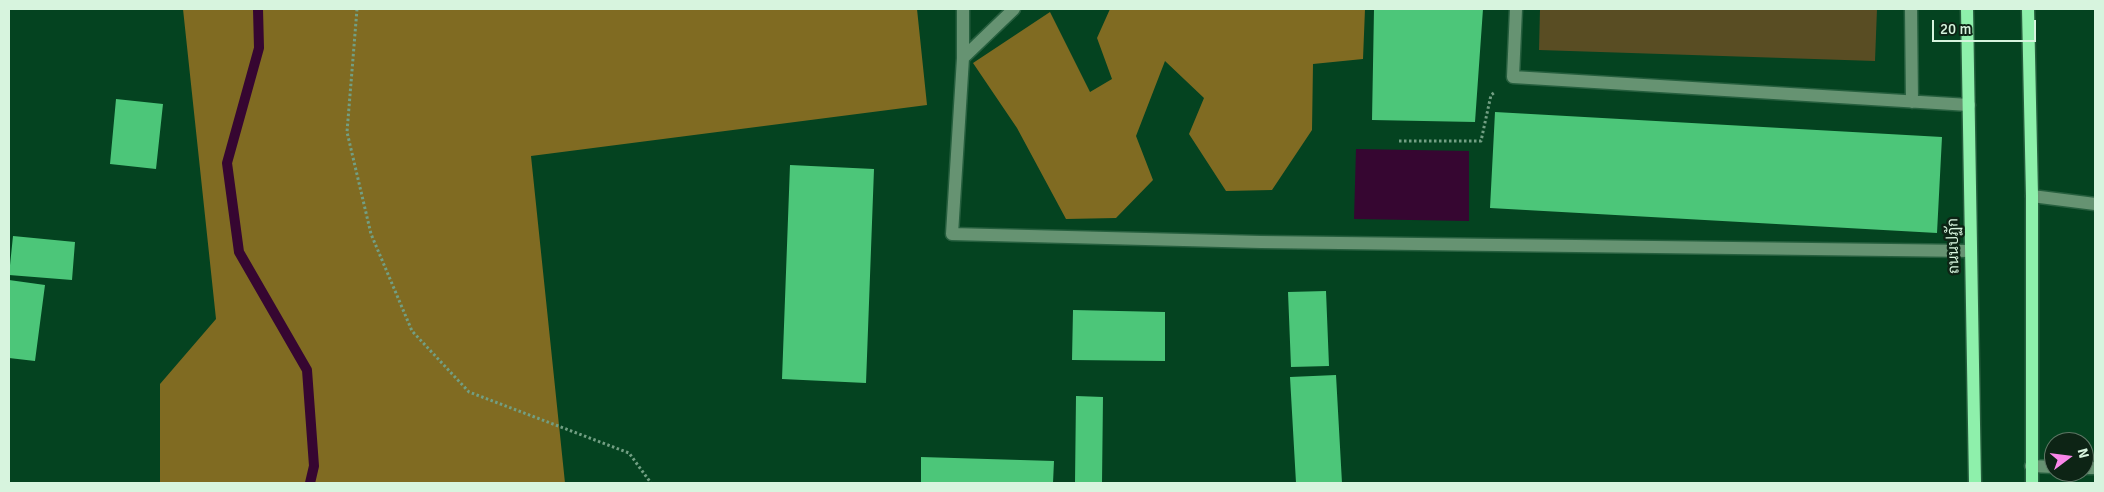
<!DOCTYPE html>
<meta charset="utf-8">
<style>
body{margin:0}
#map{position:relative;width:2104px;height:492px;overflow:hidden;background:#044320;font-family:Signika,sans-serif}
canvas{display:block}
.frame{position:absolute;inset:0;border:10px solid #d7f4de;pointer-events:none}
.north{position:absolute;left:2044px;top:432px;width:50px;height:50px;box-sizing:border-box;background:#0d2415;border:1px solid #5e7765;border-radius:50%;rotate:75deg;font-size:14px;font-weight:700;line-height:20px;text-align:center;color:#d7f4de}
.north::after{content:'';display:block;margin:auto;width:18px;height:22px;background:#f987e9;clip-path:polygon(50% 0,100% 100%,50% 72%,0 100%)}
.scale{position:absolute;left:1932px;top:20px;width:104px;height:22px;box-sizing:border-box;border:2px solid #d7f4de;border-top:0;padding-left:6px;font-size:15px;line-height:18px;white-space:nowrap;color:#d7f4de;-webkit-text-stroke:4px #0d2415;paint-order:stroke}
</style>
<div id="map">
<canvas width="2104" height="492"></canvas>
<div class="frame"></div>
<div class="north">N</div>
<div class="scale">20 m</div>
</div>
<script>
const ctx = document.querySelector('canvas').getContext('2d');
ctx.lineJoin = 'round';
function fillPath(path, color) {
  ctx.fillStyle = color;
  ctx.fill(path, 'evenodd');
}
function shape(rows) {
  const path = new Path2D();
  for (const r of rows) {
    path.moveTo(r[0], r[1]);
    for (let i = 2; i < r.length; i += 2) path.lineTo(r[i], r[i + 1]);
  }
  return path;
}
function stroke(path, color, width, dash) {
  ctx.strokeStyle = color;
  ctx.lineWidth = width;
  ctx.lineCap = dash ? 'butt' : 'round';
  ctx.setLineDash(dash || []);
  ctx.stroke(path);
}
function label(font, color, halo, rows, align = 'center') {
  ctx.font = font + ' Signika,Sarabun,sans-serif';
  ctx.lineWidth = 5;
  ctx.setLineDash([]);
  ctx.textBaseline = 'middle';
  ctx.strokeStyle = halo;
  ctx.fillStyle = color;
  for (const [text, x, y, turn = 0] of rows) {
    ctx.save();
    ctx.translate(x, y);
    ctx.rotate((+turn || 0) * Math.PI / 180);
    ctx.textAlign = isNaN(turn) ? turn : align;
    if (halo) ctx.strokeText(text, 0, 0);
    ctx.fillText(text, 0, 0);
    ctx.restore();
  }
}
fillPath(shape([
 [1540,9,1877,9,1875,61,1539,50]
]), '#594d23');
fillPath(shape([
 [183,9,917,9,927,105,531,156,565,483,160,483,160,384,216,319],
 [1110,9,1365,9,1363,59,1313,64,1312,130,1272,190,1226,191,1189,134,1204,98,1165,61,1136,136,1153,180,1116,218,1066,219,1017,128,973,63,1050,12,1090,92,1112,79,1097,38]
]), '#806b22');
fillPath(shape([
 [1356,149,1469,151,1469,221,1354,219]
]), '#360631');
stroke(shape([
 [258,9,259,48,227,163,239,252,307,370,314,466,310,483]
]), '#360631', 10);
fillPath(shape([
 [1374,9,1483,9,1475,122,1372,120],
 [116,99,163,104,156,169,110,164],
 [1495,112,1942,137,1937,233,1490,208],
 [790,165,874,169,866,383,782,379],
 [13,236,75,242,72,280,9,275],
 [9,280,45,285,35,361,9,358],
 [1326,291,1329,366,1291,367,1288,292],
 [1073,310,1165,312,1165,361,1072,360],
 [1336,375,1342,483,1296,483,1290,377],
 [1076,396,1103,397,1102,483,1075,483],
 [921,457,1054,461,1053,483,921,483]
]), '#4cc679');
const minor = shape([
 [963,9,963,58,952,234,1261,242,1970,251],
 [1516,9,1513,77,1969,105],
 [1911,9,1912,102],
 [963,58,1014,9],
 [2032,196,2095,204],
 [2031,466,2054,467],
 [2084,468,2095,468]
]);
const major = shape([
 [1967,9,1975,483],
 [2028,9,2032,196,2032,483]
]);
stroke(minor, '#265f3e', 15);
stroke(major, '#265f3e', 15);
stroke(shape([
 [357,9,347,132,371,234,412,331,469,392,629,453,651,483],
 [1399,141,1481,141,1491,95,1495,92]
]), '#729f83', 3, [2.5, 2.5]);
stroke(minor, '#669372', 12);
stroke(major, '#8ef0ab', 12);
label('15px', '#d7f4de', '#0d2415', [
 ["ถนนปฏัก",1954,246,-91]
]);
</script>
